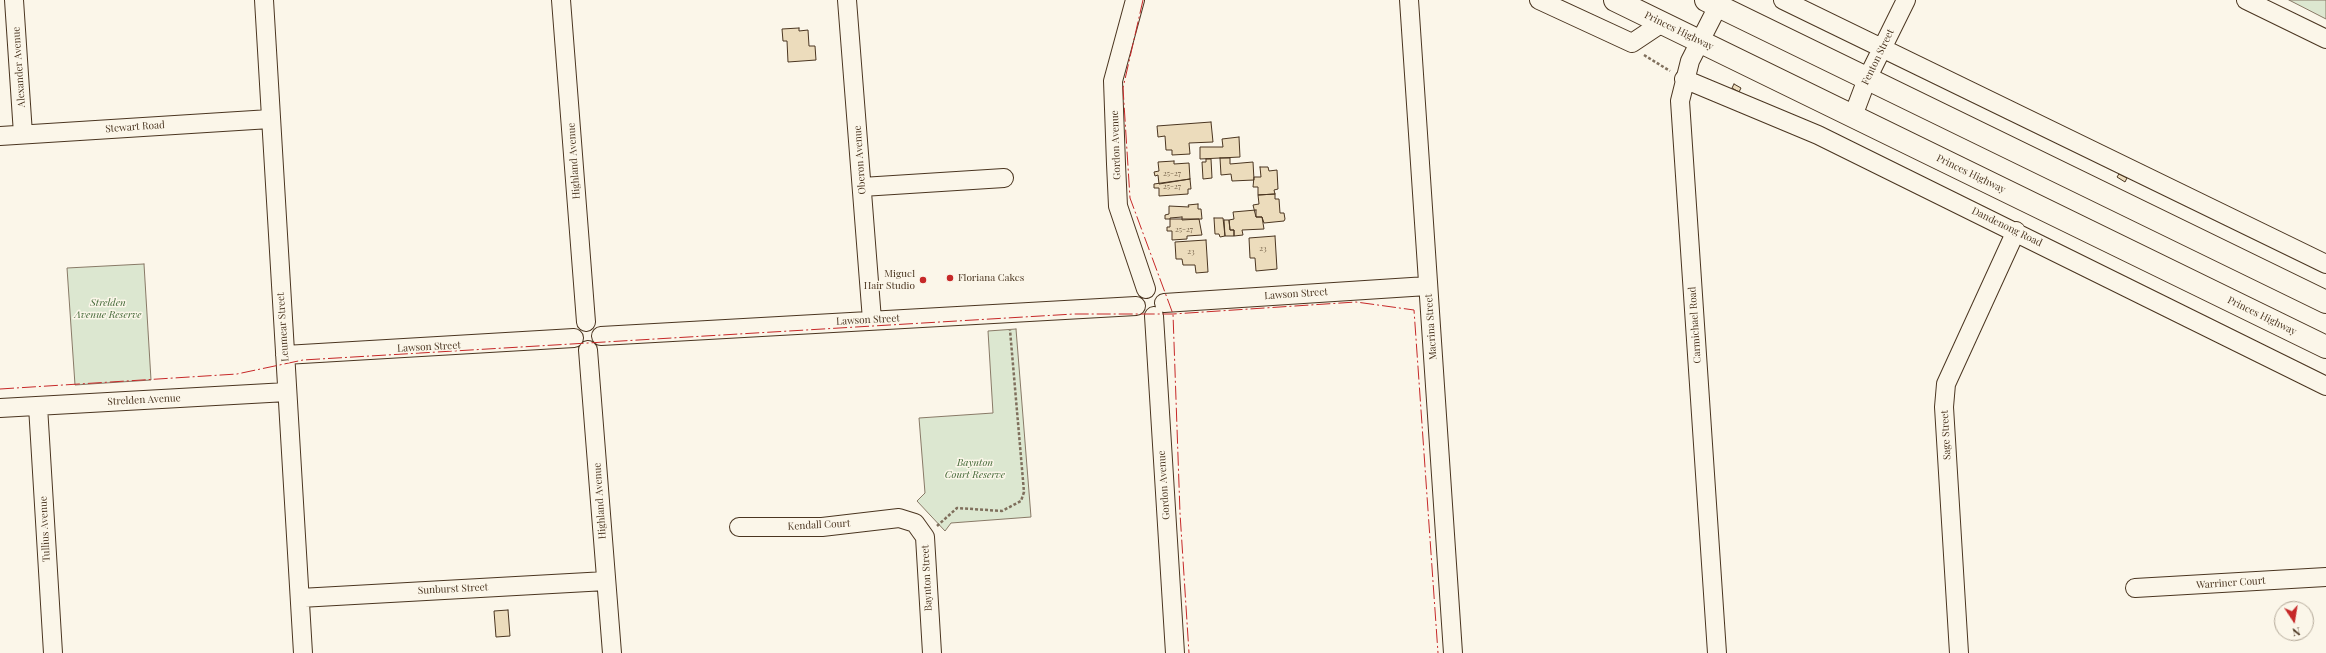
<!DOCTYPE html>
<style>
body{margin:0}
#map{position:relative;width:2326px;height:653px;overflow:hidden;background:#fbf6e9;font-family:"Playfair Display",serif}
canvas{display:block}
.north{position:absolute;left:2274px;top:601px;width:40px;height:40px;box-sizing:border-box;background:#fbf6e9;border:1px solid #b4a999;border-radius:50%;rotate:168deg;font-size:11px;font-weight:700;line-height:16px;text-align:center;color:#4a3520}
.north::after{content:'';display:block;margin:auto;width:14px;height:18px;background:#c62828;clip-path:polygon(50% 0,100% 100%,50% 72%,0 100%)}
</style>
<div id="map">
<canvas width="2326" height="653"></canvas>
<div class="north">N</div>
</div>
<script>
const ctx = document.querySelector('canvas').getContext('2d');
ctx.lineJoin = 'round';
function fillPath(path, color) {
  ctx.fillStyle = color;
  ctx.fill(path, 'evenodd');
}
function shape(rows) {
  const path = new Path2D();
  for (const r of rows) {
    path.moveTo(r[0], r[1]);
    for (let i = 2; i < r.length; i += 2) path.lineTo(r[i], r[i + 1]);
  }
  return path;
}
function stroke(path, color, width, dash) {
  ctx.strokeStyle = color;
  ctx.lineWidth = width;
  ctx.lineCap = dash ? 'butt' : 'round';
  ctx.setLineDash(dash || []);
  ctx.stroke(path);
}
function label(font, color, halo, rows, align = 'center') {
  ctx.font = font + ' "Playfair Display",serif';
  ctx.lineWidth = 3;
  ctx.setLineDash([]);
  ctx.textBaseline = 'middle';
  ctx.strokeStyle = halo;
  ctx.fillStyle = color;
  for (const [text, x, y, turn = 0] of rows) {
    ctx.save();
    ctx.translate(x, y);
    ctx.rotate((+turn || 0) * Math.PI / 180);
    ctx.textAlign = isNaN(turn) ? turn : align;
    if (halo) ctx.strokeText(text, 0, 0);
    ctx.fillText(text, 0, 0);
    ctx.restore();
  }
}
const green = shape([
 [2289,0,2326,0,2326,19,2289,0],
 [144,264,151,380,75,385,67,268,144,264],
 [1016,329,1031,517,951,523,945,531,917,501,925,493,919,418,993,413,988,331,1016,329]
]);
fillPath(green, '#dce7d0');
stroke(green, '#887966', 1);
const building = shape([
 [799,28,799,31,808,30,809,46,815,46,816,60,788,62,787,41,783,41,782,29,799,28],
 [1734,84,1741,88,1739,92,1732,88,1734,84],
 [1211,122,1213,142,1189,143,1190,154,1172,155,1172,150,1166,150,1165,136,1158,137,1157,126,1211,122],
 [1239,137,1240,157,1200,159,1200,147,1223,147,1222,139,1239,137],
 [1220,158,1230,158,1230,164,1253,162,1254,180,1232,181,1231,174,1221,175,1220,158],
 [1206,159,1211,159,1212,178,1203,179,1202,162,1206,162,1206,159],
 [1174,161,1174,164,1189,163,1190,179,1159,184,1158,175,1155,176,1154,172,1159,171,1158,162,1174,161],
 [1260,167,1268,167,1269,171,1277,170,1278,189,1274,190,1275,194,1258,195,1258,187,1253,187,1254,177,1261,177,1260,167],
 [2119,174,2127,178,2125,182,2117,177,2119,174],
 [1190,179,1191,189,1188,189,1188,194,1159,196,1159,188,1154,188,1154,184,1190,179],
 [1275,194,1275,199,1279,199,1280,213,1284,213,1285,219,1284,221,1264,223,1262,217,1256,217,1253,205,1259,204,1258,195,1275,194],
 [1198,204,1198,209,1201,209,1202,219,1165,219,1165,215,1169,214,1169,206,1189,207,1188,205,1198,204],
 [1256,210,1256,217,1262,217,1264,229,1242,230,1243,235,1234,236,1234,230,1230,230,1229,220,1234,219,1233,212,1256,210],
 [1182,217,1182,220,1199,219,1202,235,1187,236,1187,239,1172,240,1172,231,1167,231,1167,227,1170,227,1170,218,1182,217],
 [1214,218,1223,218,1225,236,1220,237,1219,234,1215,234,1214,218],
 [1224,220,1229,220,1230,230,1234,230,1234,236,1225,236,1224,220],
 [1275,236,1277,269,1256,271,1255,258,1250,258,1249,238,1275,236],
 [1206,240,1208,272,1196,273,1195,265,1183,265,1182,259,1176,259,1175,242,1206,240],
 [508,610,510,636,496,637,494,611,508,610]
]);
fillPath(building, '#ecdcbc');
stroke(building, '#4a3520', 1);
const minor = shape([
 [14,0,23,134],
 [264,0,303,653],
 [561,0,586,322],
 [847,0,872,320],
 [1135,0,1113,81,1116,164,1118,206,1146,289],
 [1409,0,1453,653],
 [1539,0,1632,43,1662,23],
 [1783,0,2326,264],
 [2246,0,2326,39],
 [1684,79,1818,135,2326,386],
 [1853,116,1867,79,1906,0],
 [0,136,270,119],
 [862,187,1004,178],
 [1164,303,1427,286],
 [1154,316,1175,653],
 [601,336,1136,306],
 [588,350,612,653],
 [285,355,574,338],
 [38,406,53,653],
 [0,408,287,392],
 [739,527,822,527,899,518,915,523,925,537,932,653],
 [2135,588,2326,577],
 [300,598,606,581],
 [1717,653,1680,101,1690,61,1718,6],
 [1959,653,1944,407,1946,384,2016,231]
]);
const highway = shape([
 [1615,0,2326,347],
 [1706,0,2326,302]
]);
stroke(minor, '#4a3520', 20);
stroke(highway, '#4a3520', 24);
stroke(shape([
 [1644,55,1670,71],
 [937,526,957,508,1002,511,1021,501,1024,492,1010,330]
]), '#7f6f5c', 2.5, [3, 2]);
stroke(minor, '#fbf6e9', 18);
stroke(highway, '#fbf6e9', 22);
stroke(shape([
 [1143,0,1123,88,1130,198,1173,314,1180,513,1189,653],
 [0,389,237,374,303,360,1074,314,1173,314,1356,302,1414,310,1438,653]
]), '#c62828', 1, [14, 3, 2, 3]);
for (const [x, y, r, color] of [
 [950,278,4,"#c62828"],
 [923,280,4,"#c62828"]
]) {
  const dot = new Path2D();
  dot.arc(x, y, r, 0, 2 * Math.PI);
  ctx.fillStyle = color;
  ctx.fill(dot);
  stroke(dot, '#fbf6e9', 1.5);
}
label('8px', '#725f47', null, [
 ["25-27",1172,173],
 ["25-27",1172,186],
 ["25-27",1184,229],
 ["23",1263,248],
 ["23",1191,251]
]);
label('10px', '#4a3520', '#fbf6e9', [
 ["Princes Highway",1679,31,26],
 ["Fenton Street",1878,57,-64],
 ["Alexander Avenue",19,67,-94],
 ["Stewart Road",135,127,-4],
 ["Gordon Avenue",1116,145,-92],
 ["Oberon Avenue",860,160,-94],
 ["Highland Avenue",574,161,-94],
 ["Princes Highway",1971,174,26],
 ["Dandenong Road",2007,227,26],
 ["Lawson Street",1296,294,-4],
 ["Princes Highway",2262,316,26],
 ["Lawson Street",868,320,-3],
 ["Carmichael Road",1695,325,-94],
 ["Leumear Street",283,327,-94],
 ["Macrina Street",1431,327,-94],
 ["Lawson Street",429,347,-3],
 ["Strelden Avenue",144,400,-3],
 ["Sage Street",1946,435,-93],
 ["Gordon Avenue",1164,485,-94],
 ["Highland Avenue",600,501,-94],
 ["Kendall Court",819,525,-3],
 ["Tullius Avenue",45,529,-93],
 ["Baynton Street",927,578,-93],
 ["Warriner Court",2231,583,-4],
 ["Sunburst Street",453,589,-3]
]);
label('10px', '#4a3520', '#fbf6e9', [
 ["Miguel",915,274],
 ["Hair Studio",915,286],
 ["Floriana Cakes",958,278,"left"]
], 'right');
label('italic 10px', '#436837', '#fbf6e9', [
 ["Strelden",108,303],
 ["Avenue Reserve",108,315],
 ["Baynton",975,463],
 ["Court Reserve",975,475]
]);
</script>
